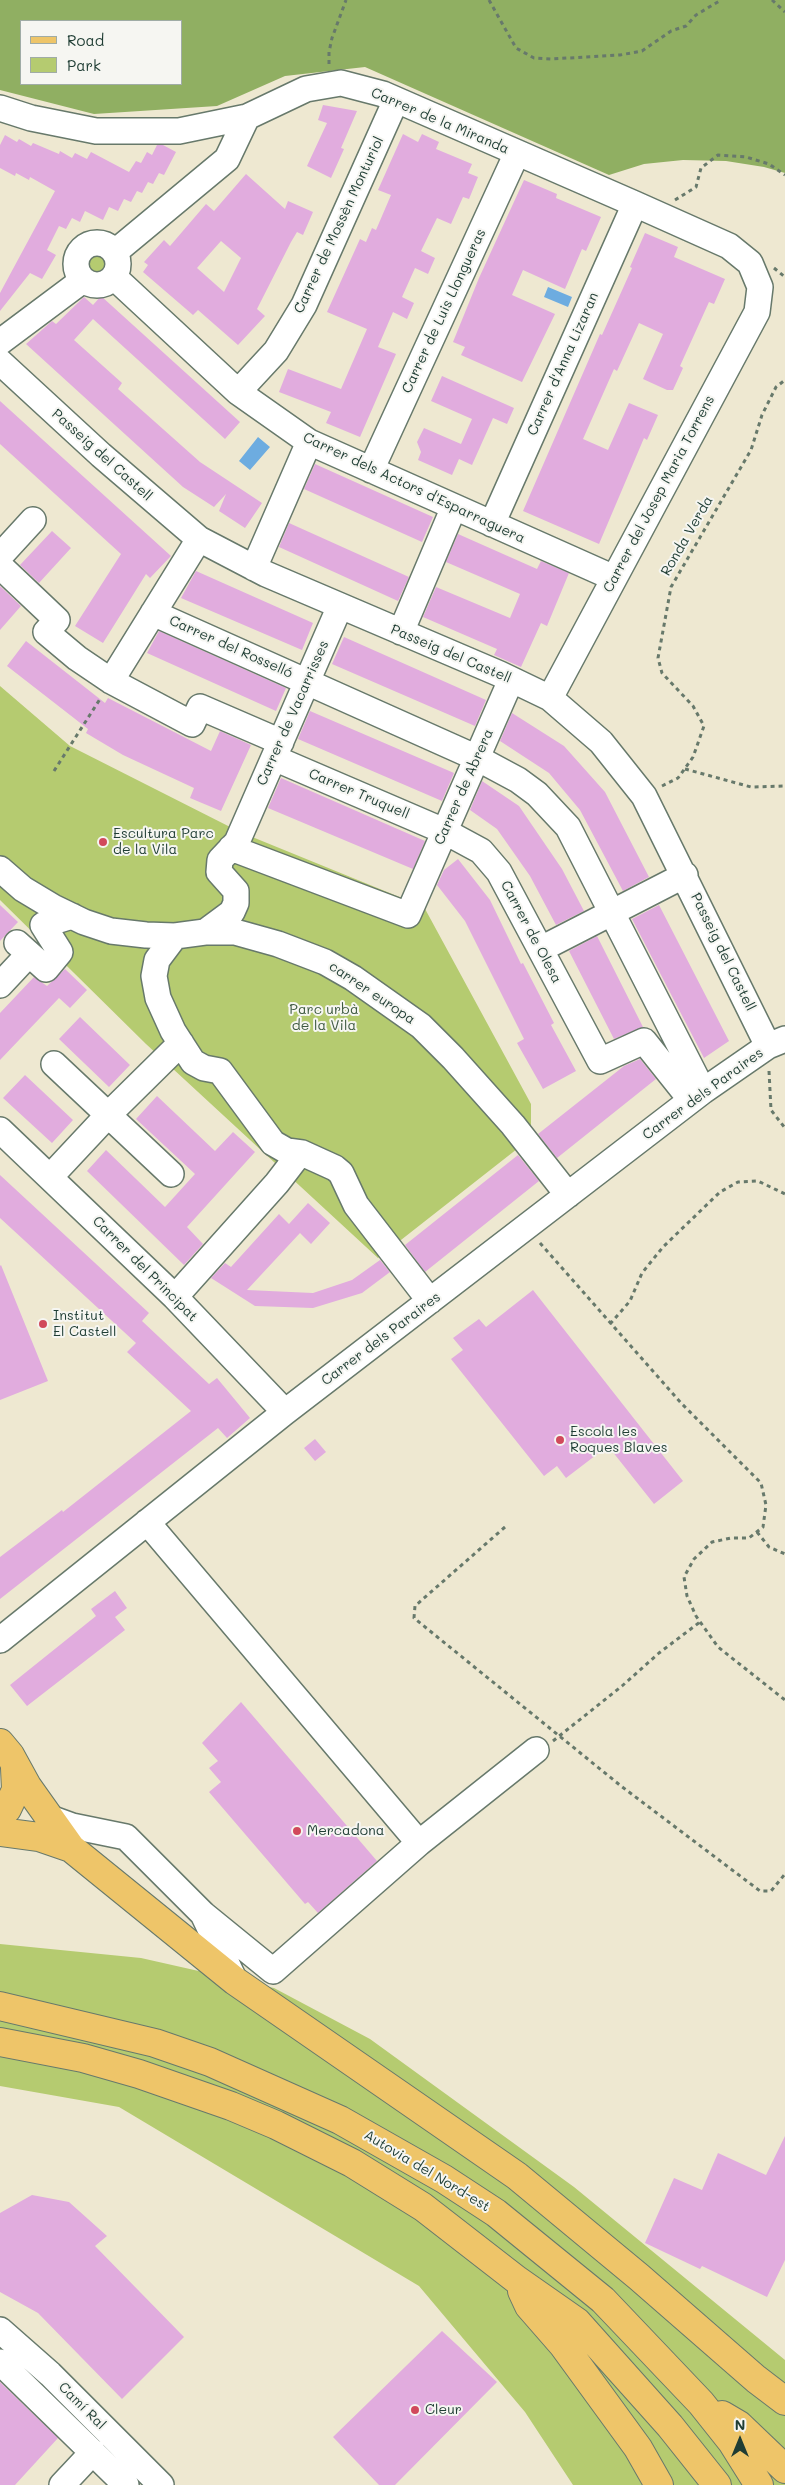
<!DOCTYPE html>
<meta charset="utf-8">
<style>
body{margin:0}
#map{position:relative;width:785px;height:2485px;overflow:hidden;background:#eee8d1;font-family:Mali,sans-serif}
canvas{display:block}
.legend{position:absolute;left:20px;top:20px;width:162px;height:65px;box-sizing:border-box;background:#f6f6f2;border:1px solid #a0aca6;margin:0;padding:6px 9px;list-style:none;font-size:15px;color:#1f3d34}
.legend li{display:flex;align-items:center;gap:10px;height:25px}
.legend b{width:25px;border:1px solid #a0aca6}
.north{position:absolute;left:715px;top:2415px;width:50px;height:50px;-webkit-text-stroke:4px #f6f6f2;paint-order:stroke;rotate:0deg;font-size:14px;font-weight:700;line-height:20px;text-align:center;color:#1f3d34}
.north::after{content:'';display:block;margin:auto;width:18px;height:22px;background:#1f3d34;clip-path:polygon(50% 0,100% 100%,50% 72%,0 100%)}
</style>
<div id="map">
<canvas width="785" height="2485"></canvas>
<ul class="legend">
<li><b style="height:6px;background:#eec569"></b>Road</li>
<li><b style="height:14px;background:#b5cb70"></b>Park</li>
</ul>
<div class="north">N</div>
</div>
<script>
const ctx = document.querySelector('canvas').getContext('2d');
ctx.lineJoin = 'round';
function fillPath(path, color) {
  ctx.fillStyle = color;
  ctx.fill(path, 'evenodd');
}
function shape(rows) {
  const path = new Path2D();
  for (const r of rows) {
    if (r.length === 3) {
      path.moveTo(r[0] + r[2], r[1]);
      path.arc(r[0], r[1], r[2], 0, 2 * Math.PI);
      continue;
    }
    path.moveTo(r[0], r[1]);
    for (let i = 2; i < r.length; i += 2) path.lineTo(r[i], r[i + 1]);
  }
  return path;
}
function stroke(path, color, width, dash) {
  ctx.strokeStyle = color;
  ctx.lineWidth = width;
  ctx.lineCap = dash ? 'butt' : 'round';
  ctx.setLineDash(dash || []);
  ctx.stroke(path);
}
function label(font, color, halo, rows, align = 'center') {
  ctx.font = font + ' Mali,sans-serif';
  ctx.lineWidth = 4;
  ctx.setLineDash([]);
  ctx.textBaseline = 'middle';
  ctx.strokeStyle = halo;
  ctx.fillStyle = color;
  for (const [text, x, y, turn = 0] of rows) {
    ctx.save();
    ctx.translate(x, y);
    ctx.rotate((+turn || 0) * Math.PI / 180);
    ctx.textAlign = isNaN(turn) ? turn : align;
    if (halo) ctx.strokeText(text, 0, 0);
    ctx.fillText(text, 0, 0);
    ctx.restore();
  }
}
fillPath(shape([
 [97,264,12],
 [0,686,70,746,240,832,424,907,531,1104,531,1138,378,1258,146,1044,0,900],
 [0,1944,141,1958,274,1988,370,2039,574,2187,785,2360,785,2485,573,2485,525,2412,419,2286,119,2107,0,2086]
]), '#b5cb70');
fillPath(shape([
 [0,0,785,0,785,173,764,167,726,161,683,160,644,164,609,175,365,67,285,76,217,106,94,114,0,90],
 [21,21,181,21,181,84,21,84]
]), '#90af62');
fillPath(shape([
 [548,287,572,297,568,307,544,297],
 [258,437,270,447,250,470,239,461]
]), '#6dace0');
fillPath(shape([
 [323,105,357,111,341,148,344,149,331,178,307,166,327,123,318,120],
 [403,134,418,142,422,134,439,142,436,149,472,164,468,173,478,177,469,199,463,197,451,224,437,218,421,251,435,258,428,274,415,268,402,297,414,303,407,319,393,312,378,347,396,354,360,437,326,423,331,412,279,392,288,369,341,389,367,329,327,312,360,239,366,242,372,228,376,230,391,195,378,190],
 [5,135,17,142,19,139,31,146,33,143,59,154,60,151,72,158,75,153,87,159,91,152,129,172,136,161,141,163,147,152,152,155,157,145,163,145,176,152,164,175,159,173,153,184,148,182,142,193,137,191,131,202,124,199,118,211,109,207,103,220,85,211,80,222,72,218,66,229,59,226,47,250,56,255,42,279,30,273,0,311,0,293,55,191,30,177,29,180,16,173,15,176,0,168,0,145],
 [246,174,285,209,288,201,313,212,303,235,297,232,291,242,257,309,265,316,238,345,198,310,193,315,143,272,148,265,144,262,164,240,170,246,206,204,214,211],
 [221,241,241,258,224,292,197,268],
 [524,180,557,194,556,198,601,217,586,251,582,249,565,289,523,270,512,295,555,314,522,382,461,355,465,347,453,342,479,278],
 [645,233,678,247,674,257,725,279,714,304,709,302,680,366,683,368,673,390,667,390,643,379,663,334,639,323,617,371,614,369,583,439,608,450,629,403,658,415,647,440,644,438,599,544,523,511,600,334,602,335,632,268,630,267],
 [101,296,240,422,225,439,93,319,74,340,122,383,118,389,200,462,262,503,245,528,219,511,226,494,214,507,183,487,26,344,52,321,56,324,84,297,93,305],
 [442,376,514,408,507,424,493,418,472,465,459,459,452,475,418,460,421,452,417,442,424,428,461,444,472,419,431,401],
 [0,401,171,556,150,578,146,574,103,643,75,626,121,554,0,444],
 [315,464,433,517,422,542,304,489],
 [289,523,409,577,398,601,279,547],
 [52,531,71,548,39,583,20,565],
 [458,534,537,569,541,561,569,573,547,626,541,623,521,667,494,655,497,649,423,617,436,587,510,618,520,594,446,562],
 [196,571,313,623,302,650,181,598],
 [0,586,21,606,0,630],
 [159,631,286,688,276,711,147,653],
 [344,637,486,700,475,726,332,664],
 [26,641,105,703,108,698,211,751,220,731,251,745,221,811,190,798,194,788,123,755,86,733,88,729,7,666],
 [310,711,454,773,442,801,298,739],
 [512,713,564,746,605,792,649,877,623,891,580,810,549,773,500,741],
 [281,778,425,841,413,869,268,808],
 [482,781,519,806,562,869,584,911,556,925,530,876,497,829,470,810],
 [458,859,490,900,521,964,523,963,554,1023,551,1025,576,1071,543,1089,517,1043,524,1039,465,921,437,885,444,870],
 [0,905,18,922,0,941],
 [659,905,729,1041,704,1058,632,919],
 [597,936,643,1027,614,1039,569,951],
 [65,969,87,990,70,1008,59,998,0,1060,0,1013,34,977,47,986],
 [80,1017,130,1065,109,1087,59,1039],
 [640,1059,656,1079,557,1158,538,1134,624,1066],
 [25,1075,73,1120,52,1143,3,1098],
 [157,1096,215,1151,233,1132,255,1152,187,1227,203,1244,184,1265,87,1171,106,1150,165,1207,195,1174,136,1119],
 [518,1155,539,1181,425,1272,405,1245],
 [0,1175,149,1313,142,1321,209,1384,217,1378,250,1418,227,1438,218,1428,0,1599,0,1557,62,1510,63,1512,191,1411,127,1352,136,1343,0,1218],
 [308,1203,330,1223,311,1244,300,1233,247,1290,313,1293,352,1280,380,1260,390,1272,362,1293,313,1308,255,1306,211,1278,225,1263,231,1267,279,1214,289,1224],
 [1,1265,48,1381,0,1400,0,1266],
 [533,1290,683,1481,654,1504,612,1451,608,1454,604,1449,566,1478,557,1466,544,1476,451,1359,463,1350,453,1338,479,1319,486,1327],
 [315,1439,326,1452,315,1461,304,1448],
 [115,1591,127,1608,115,1617,125,1630,27,1706,10,1685,96,1616,91,1609],
 [241,1702,377,1861,318,1913,308,1902,305,1904,209,1792,221,1782,209,1768,218,1761,202,1743],
 [785,2136,785,2260,767,2297,702,2266,700,2269,645,2243,674,2178,702,2190,718,2153,766,2175],
 [32,2195,69,2202,107,2236,95,2246,184,2337,122,2399,38,2313,0,2292,0,2213],
 [442,2331,497,2382,395,2485,379,2485,333,2437],
 [0,2382,58,2438,15,2485,0,2485]
]), '#e1acde');
const minor = shape([
 [0,108,31,118,96,131,179,131,247,117,306,89,341,83,383,94,635,204,729,246,750,263,760,287,757,312,550,698],
 [97,264,21],
 [115,252,227,159,247,117],
 [114,277,238,392,309,442,614,578],
 [0,342,83,280],
 [0,362,101,455,199,539,266,574,500,674,550,698,601,742,644,796,768,1046,785,1039],
 [238,392,276,351,304,305,396,100],
 [371,470,517,153],
 [492,524,635,204],
 [0,556,33,520],
 [0,566,57,620,46,632,77,658,111,681,192,724,200,707,281,742],
 [254,568,309,442],
 [153,613,477,758,518,780,537,794,568,827,703,1091],
 [401,632,454,507],
 [111,681,199,539],
 [274,758,444,831,481,851,499,872,600,1061,644,1041,691,1100],
 [231,848,408,915,511,680],
 [0,869,23,889,53,907,84,922,111,931,146,935,175,936,205,932,235,932,278,944,325,962,353,978,421,1026,453,1058,513,1125,568,1195],
 [205,932,232,912,236,903,236,891,219,872,220,860,237,842,340,606],
 [175,936,157,960,154,976,158,998,173,1031,193,1062,204,1068,220,1071,273,1143,287,1151,302,1153,335,1168,341,1173,356,1205,430,1301],
 [17,943,46,969,60,952,43,925,72,916],
 [541,949,685,875],
 [0,985,29,954],
 [54,1064,171,1174],
 [0,1130,175,1297,285,1412],
 [51,1176,109,1114,181,1043],
 [175,1297,277,1183,300,1153],
 [147,1522,419,1843,273,1971,203,1914],
 [0,1640,285,1412,703,1091,768,1046],
 [50,1818,72,1826,126,1837,203,1914,235,1981],
 [419,1843,536,1750],
 [0,2330,50,2374,161,2485],
 [0,2362,126,2485],
 [62,2485,93,2452]
]);
const major = shape([
 [0,1743,10,1755,27,1786,71,1848,235,1981,517,2176,639,2277,756,2379,785,2401],
 [0,1815,7,1809,16,1790,15,1768],
 [0,1832,39,1837,71,1848]
]);
const highway = shape([
 [0,2006,155,2043,210,2062,340,2120,444,2179,496,2213,603,2300,701,2403,732,2442,759,2485],
 [0,2042,83,2058,139,2074,231,2106,276,2125,352,2163,423,2207,517,2280,577,2322,670,2426,717,2485],
 [522,2291,529,2306,563,2345,638,2448,659,2485],
 [722,2415,739,2425,785,2469]
]);
stroke(minor, '#67796b', 28);
stroke(major, '#67796b', 30);
stroke(highway, '#67796b', 30);
stroke(shape([
 [489,0,516,48,534,58,551,59,620,55,642,51,671,31,686,26,696,15,721,0],
 [772,0,785,12],
 [329,64,329,52,332,38,346,0],
 [675,200,696,187,701,168,718,155,746,157,769,164,785,175],
 [774,268,785,277],
 [685,769,751,787,785,786],
 [54,771,100,699],
 [662,786,678,778,693,757,704,726,693,706,662,673,658,658,671,587,751,450,762,415,776,387,785,380],
 [769,1071,771,1110,785,1128],
 [540,1243,681,1403,761,1483,766,1505,763,1527,749,1538,731,1538,712,1542,694,1559,684,1577,687,1596,696,1616,718,1647,785,1700],
 [610,1324,630,1301,642,1273,663,1247,720,1192,738,1182,758,1181,785,1194],
 [505,1527,415,1606,414,1618,621,1786,760,1891,771,1891,785,1874],
 [757,1532,769,1547,785,1554],
 [553,1741,622,1686,659,1653,700,1622]
]), '#67796b', 3, [4, 4]);
stroke(minor, '#fff', 25);
stroke(major, '#eec569', 28);
stroke(highway, '#eec569', 28);
for (const [x, y, r, color] of [
 [103,842,5,"#d1495b"],
 [43,1324,5,"#d1495b"],
 [560,1440,5,"#d1495b"],
 [297,1831,5,"#d1495b"],
 [415,2410,5,"#d1495b"]
]) {
  const dot = new Path2D();
  dot.arc(x, y, r, 0, 2 * Math.PI);
  ctx.fillStyle = color;
  ctx.fill(dot);
  stroke(dot, '#f6f6f2', 2);
}
label('14px', '#1f3d34', '#f6f6f2', [
 ["Carrer de la Miranda",440,121,23],
 ["Carrer de Mossèn Monturiol",339,225,-65],
 ["Carrer de Luis Llongueras",444,311,-65],
 ["Carrer d'Anna Lizaran",563,364,-66],
 ["Passeig del Castell",102,455,42],
 ["Carrer dels Actors d'Esparraguera",414,488,25],
 ["Carrer del Josep Maria Torrens",659,494,-62],
 ["Ronda Verda",687,536,-60],
 ["Carrer del Rosselló",231,647,24],
 ["Passeig del Castell",451,654,23],
 ["Carrer de Vacarrisses",293,713,-66],
 ["Carrer de Abrera",464,787,-66],
 ["Carrer Truquell",359,794,23],
 ["Carrer de Olesa",531,932,62],
 ["Passeig del Castell",723,952,64],
 ["carrer europa",372,993,34],
 ["Carrer dels Paraires",703,1094,-36],
 ["Carrer del Principat",145,1269,45],
 ["Carrer dels Paraires",381,1339,-37],
 ["Autovia del Nord-est",427,2171,31],
 ["Camí Ral",82,2406,45]
]);
label('14px', '#1f3d34', '#f6f6f2', [
 ["Escultura Parc",113,834],
 ["de la Vila",113,850],
 ["Institut",53,1316],
 ["El Castell",53,1332],
 ["Escola les",570,1432],
 ["Roques Blaves",570,1448],
 ["Mercadona",307,1831],
 ["Cleur",425,2410]
], 'left');
label('14px', '#3d5940', '#f6f6f2', [
 ["Parc urbà",324,1010],
 ["de la Vila",324,1026]
]);
</script>
